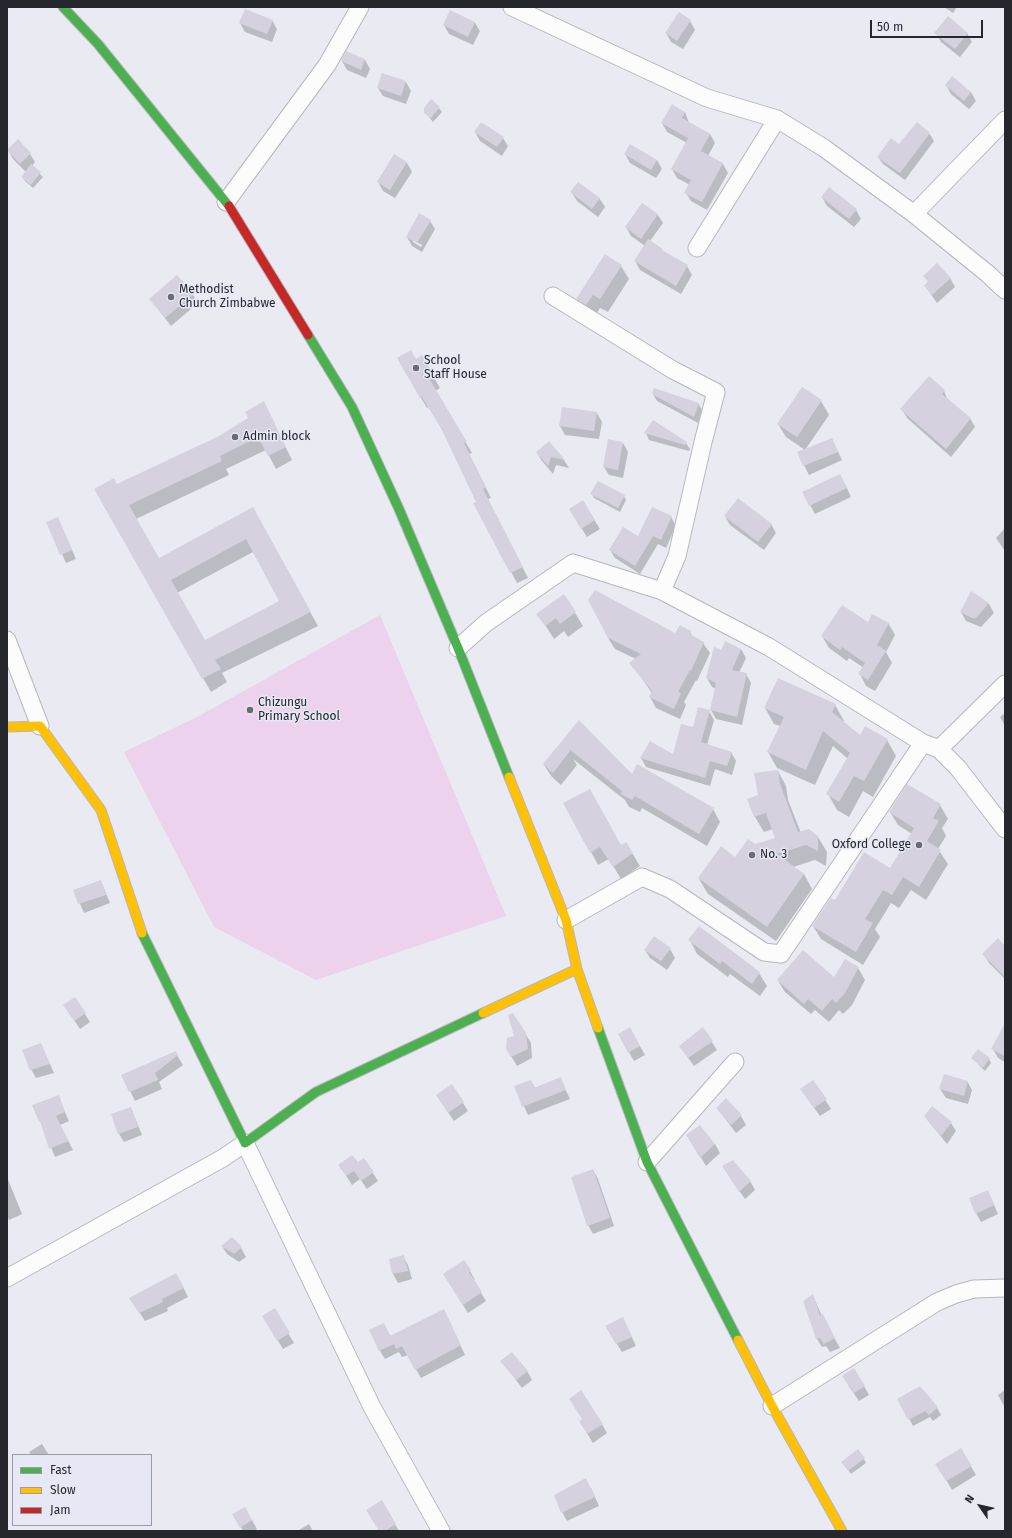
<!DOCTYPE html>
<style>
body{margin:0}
#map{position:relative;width:1012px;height:1538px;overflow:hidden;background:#eaebf2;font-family:"Fira Sans",sans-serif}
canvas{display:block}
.frame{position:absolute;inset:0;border:8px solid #26272c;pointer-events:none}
.legend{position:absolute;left:12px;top:1454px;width:140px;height:72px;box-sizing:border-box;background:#e6e9f5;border:1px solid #999ba5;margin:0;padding:5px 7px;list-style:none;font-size:12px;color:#26272c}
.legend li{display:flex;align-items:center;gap:8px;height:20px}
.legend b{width:20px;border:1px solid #999ba5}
.north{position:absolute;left:960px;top:1486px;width:40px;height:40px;-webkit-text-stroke:3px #e6e9f5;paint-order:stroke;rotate:304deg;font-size:11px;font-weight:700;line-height:16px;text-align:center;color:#26272c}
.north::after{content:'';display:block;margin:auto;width:14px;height:18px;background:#26272c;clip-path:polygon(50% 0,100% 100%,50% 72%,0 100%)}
.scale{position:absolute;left:870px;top:20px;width:113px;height:18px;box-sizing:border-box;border:2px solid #26272c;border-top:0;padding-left:5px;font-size:12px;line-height:14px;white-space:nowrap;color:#26272c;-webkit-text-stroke:3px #e6e9f5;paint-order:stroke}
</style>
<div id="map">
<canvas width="1012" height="1538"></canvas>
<div class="frame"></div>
<ul class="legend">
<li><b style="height:5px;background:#4caf50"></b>Fast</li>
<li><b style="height:5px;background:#ffc107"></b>Slow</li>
<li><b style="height:5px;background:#c62828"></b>Jam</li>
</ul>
<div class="north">N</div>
<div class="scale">50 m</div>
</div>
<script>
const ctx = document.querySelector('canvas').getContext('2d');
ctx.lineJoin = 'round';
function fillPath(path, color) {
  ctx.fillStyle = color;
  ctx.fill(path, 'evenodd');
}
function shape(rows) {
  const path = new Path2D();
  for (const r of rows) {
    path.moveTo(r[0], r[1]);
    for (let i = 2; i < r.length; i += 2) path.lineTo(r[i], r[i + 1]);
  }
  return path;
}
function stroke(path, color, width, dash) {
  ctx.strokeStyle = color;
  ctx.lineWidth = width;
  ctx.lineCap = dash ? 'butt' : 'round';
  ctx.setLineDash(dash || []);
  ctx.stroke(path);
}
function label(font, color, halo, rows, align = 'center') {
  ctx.font = font + ' "Fira Sans",sans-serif';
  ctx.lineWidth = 3;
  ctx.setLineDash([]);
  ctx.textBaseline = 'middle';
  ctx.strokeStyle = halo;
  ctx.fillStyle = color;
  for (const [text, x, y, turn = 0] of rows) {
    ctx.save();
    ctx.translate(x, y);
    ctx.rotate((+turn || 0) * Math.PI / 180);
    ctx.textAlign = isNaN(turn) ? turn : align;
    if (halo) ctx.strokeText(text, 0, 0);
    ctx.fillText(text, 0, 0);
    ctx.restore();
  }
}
fillPath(shape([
 [380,615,506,916,316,980,214,927,124,752,197,717]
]), '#ecd2ec');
fillPath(shape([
 [944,7,957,7,953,13],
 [272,20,277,29,272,42,245,32,240,23],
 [690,21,695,30,683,49,671,42,666,33],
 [475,23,480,31,473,45,449,34,444,25],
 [936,33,967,33,972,42,960,57,941,42],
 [347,52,365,60,370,69,366,78,347,70,342,61],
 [406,82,411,91,406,104,383,96,378,88],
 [946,85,971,92,976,101,969,109,951,94],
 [439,108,442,112,433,122,425,112],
 [685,112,689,123,710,134,715,143,708,156,723,164,728,173,707,210,691,201,686,193,690,185,677,178,672,169,687,143,667,132,662,123],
 [475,132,503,138,508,146,502,156,480,141],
 [929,133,934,141,905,180,883,164,878,157],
 [8,150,30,154,35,162,32,166,43,177,33,188,25,181,22,177,26,172,13,159],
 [625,154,657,160,662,169,656,178,630,163],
 [395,155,407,163,412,172,395,198,383,191,378,182],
 [572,193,599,198,605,207,598,217,577,201],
 [822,197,856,210,861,219,854,227,827,206],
 [643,204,658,215,663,223,650,241,661,248,663,252,687,266,692,275,681,294,640,270,635,261,645,246,631,236,626,227],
 [430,221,435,229,422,252,412,246,407,237],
 [413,240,422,245,421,247,413,242],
 [621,266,629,279,608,312,600,308,594,318,585,312,578,299],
 [925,276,950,278,955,287,937,303,925,286,929,283],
 [193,295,198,303,171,326,150,299],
 [422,357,440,388,435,391,472,453,469,454,491,498,488,499,528,578,517,583,475,503,477,502,443,431,429,406,427,408,398,359,416,360],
 [929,378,944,391,948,401,970,418,975,427,951,457,907,418,902,409],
 [802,388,821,401,829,415,805,450,786,437,778,424],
 [653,394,698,403,702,410,698,423,657,401],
 [264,403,292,460,276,469,266,450,226,469,229,475,136,519,159,559,260,522,318,626,222,673,227,682,211,692,96,490,117,485,219,437,250,418],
 [253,552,280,602,204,642,177,593],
 [597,413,602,422,599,439,565,435,560,426],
 [646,433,686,443,690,449,689,451,649,440],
 [832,439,842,460,809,475,798,453],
 [549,442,564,460,569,468,556,465,553,474,542,461,537,453],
 [623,443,628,452,623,478,609,475,604,467],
 [845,484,851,497,815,514,803,492],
 [592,494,624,496,626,500,620,512,594,498],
 [583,502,600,529,587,537,575,518],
 [725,516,771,524,776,533,764,550,730,525],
 [671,517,676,526,666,548,658,544,640,574,615,558,610,550,638,537],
 [58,518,76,559,66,563,48,522],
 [1005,528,1005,551,996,538],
 [971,592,989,604,994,613,981,627,966,621,961,612],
 [564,595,583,626,568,637,564,631,554,639,538,614],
 [888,623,895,635,886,652,892,663,875,691,866,686,860,674,864,668,849,658,847,661,829,648,822,636,868,624],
 [690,632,693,637,703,643,710,653,697,681,696,680,684,702,686,705,680,719,656,708,650,697,652,693,631,663,636,659,615,649,608,638,676,635],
 [741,649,746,658,739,673,746,674,751,683,742,725,716,719,711,710,716,689,712,687,707,678,721,651],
 [835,705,844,721,843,722,861,736,887,740,896,756,873,797,863,791,849,817,837,810,828,794,848,759,833,746,815,785,777,768,768,752,780,726,774,724,765,708],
 [709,711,714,720,707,745,731,752,736,761,732,775,715,769,710,786,646,767,641,758,674,756,693,728],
 [1005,713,1005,726,1000,717],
 [579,721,632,776,713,809,720,822,707,846,642,808,640,812,629,807,625,800,573,759,577,765,561,785,552,777,544,765],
 [778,771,786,786,788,800,801,833,818,837,827,852,826,866,815,860,793,867,804,874,812,889,776,941,708,894,699,879,755,845,777,839,773,829,764,832,755,817,749,800,759,796],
 [590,790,621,846,632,853,640,866,621,879,609,859,598,865,591,852],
 [940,805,948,819,942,828,946,836,938,849,948,864,926,900,911,890,899,908,891,903,875,929,880,937,863,965,821,939,813,926,890,869,912,834,898,825,890,812],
 [101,881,110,903,84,913,74,890],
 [699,927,759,973,767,986,760,996,730,974,728,977,697,954,690,940],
 [1005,947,1005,979,989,963,984,954],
 [670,949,675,958,667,970,650,958,645,950],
 [858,968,865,980,852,1005,843,1014,839,1010,829,1022,815,1010,811,1014,785,992,778,981,835,978],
 [75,998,90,1022,80,1029,70,1014],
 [1005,1025,1005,1062,998,1058,993,1049],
 [703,1028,717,1050,694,1066,686,1055],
 [630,1029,645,1055,634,1061,619,1035],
 [525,1033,531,1043,532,1058,517,1066,507,1049],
 [41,1044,54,1073,36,1078,31,1069],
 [175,1052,183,1065,159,1082,162,1089,135,1101,123,1076],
 [972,1058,989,1059,991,1063,985,1071],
 [560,1078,570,1099,528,1115,515,1087,531,1081,535,1088],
 [813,1081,831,1109,820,1116,807,1098],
 [967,1081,972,1090,968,1104,946,1098,940,1089],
 [437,1096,463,1103,468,1111,454,1121],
 [58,1097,69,1121,60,1125,73,1150,55,1157,34,1106],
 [131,1108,142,1135,124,1142,119,1134],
 [717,1108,741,1116,746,1125,736,1133],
 [925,1117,951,1123,956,1131,947,1144],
 [688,1136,715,1144,720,1153,706,1166],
 [364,1159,378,1181,367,1189,360,1179,352,1185,345,1174],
 [593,1170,598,1179,614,1226,593,1234,588,1225],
 [728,1175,750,1181,755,1190,745,1199],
 [7,1177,22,1214,9,1220,7,1216],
 [988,1191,998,1214,981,1222,976,1213],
 [231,1238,241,1248,246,1257,239,1262,227,1254,222,1246],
 [403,1256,408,1265,412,1279,398,1283,393,1274,390,1260],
 [470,1271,475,1280,473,1280,486,1301,468,1313,449,1283],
 [181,1283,188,1297,167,1308,168,1311,145,1321,136,1307],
 [813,1296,822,1316,840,1348,830,1352,826,1346,822,1347,817,1339],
 [274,1310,294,1343,283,1349,263,1316],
 [448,1319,465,1355,421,1378,408,1355,402,1357,399,1352,385,1359,380,1351,384,1324,391,1337],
 [627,1327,636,1346,622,1352,611,1335],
 [502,1361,527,1371,532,1380,522,1388],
 [848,1385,864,1386,869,1395,859,1401],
 [1005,1390,1005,1408,998,1395],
 [899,1399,937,1408,941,1415,933,1421,930,1417,913,1426],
 [602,1424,607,1433,593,1443,585,1430],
 [42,1444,49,1455,31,1455,29,1452],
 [961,1449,976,1475,952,1490,937,1464],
 [864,1459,866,1463,851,1474,845,1466],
 [591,1488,599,1506,567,1521,562,1512],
 [381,1502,399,1531,380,1531],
 [245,1508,257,1529,254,1531,243,1531,234,1515],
 [309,1524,313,1531,300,1531,299,1530]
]), '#0003');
fillPath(shape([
 [245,9,273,20,267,34,239,23],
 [450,10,475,22,468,37,443,25],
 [679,12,691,20,677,41,665,33],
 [948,16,968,33,955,49,934,33],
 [346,51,365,59,361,70,341,61],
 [382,73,406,81,401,96,377,88],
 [952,76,971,92,964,101,945,85],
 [431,99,440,107,431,118,424,113,424,108],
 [672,104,685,112,682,118,710,134,701,151,723,163,702,202,684,193,691,180,671,169,688,138,661,123],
 [481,122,504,137,497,147,474,132],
 [917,122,930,133,900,173,877,157,891,138,899,144],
 [18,139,31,153,20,164,7,150],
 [630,144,657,160,651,170,624,154],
 [394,154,407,162,390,190,377,182],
 [31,164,41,172,31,185,21,177],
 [578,182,600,198,592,209,570,192],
 [829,187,857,209,849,219,821,197],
 [642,203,658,214,641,239,625,227],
 [419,213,431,220,417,243,406,237],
 [648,239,661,248,660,249,688,265,676,286,634,261],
 [605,254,622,265,600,299,593,295,586,305,576,299],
 [937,263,951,278,932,295,924,286,928,281,923,276],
 [177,275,194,294,165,318,149,299],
 [411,350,416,359,422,355,435,377,430,380,467,442,464,443,486,487,483,489,523,567,510,573,473,503,476,502,442,430,422,397,420,398,397,358],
 [929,376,945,390,942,394,971,418,946,449,900,409],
 [802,387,822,400,797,437,777,424],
 [654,388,699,403,694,417,652,394],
 [264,401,286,447,268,456,258,437,220,456,222,461,129,505,159,558,253,507,311,612,215,660,221,669,202,679,94,489,114,478,117,484,219,436,248,418,245,412],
 [246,539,279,601,205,640,171,580],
 [562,407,597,412,594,431,559,426],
 [653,420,687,442,685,445,644,433],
 [832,438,838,452,803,466,797,452],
 [608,439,623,442,618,470,603,467],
 [549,441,565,460,551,457,548,466,536,452],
 [840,474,847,488,809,506,802,492],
 [598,481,625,495,618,508,590,494],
 [738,498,772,524,758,542,724,516],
 [583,500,595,520,581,529,569,509],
 [652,507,672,516,661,540,653,536,635,566,609,550,623,527,638,536],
 [58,517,72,550,60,555,46,522],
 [595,590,675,633,680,625,691,631,690,634,704,642,691,671,690,670,678,692,681,693,674,709,649,697,652,691,629,663,641,654,608,638,588,600],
 [971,591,989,603,976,618,972,618,960,612],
 [564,594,576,612,560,624,556,618,545,626,536,614],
 [842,605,868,622,872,614,889,623,877,645,886,651,868,680,858,674,865,663,842,647,840,650,821,636],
 [725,641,741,649,732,670,747,673,737,717,710,710,716,683,706,678,714,647,721,650],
 [778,678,836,704,832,712,860,735,865,726,888,739,864,781,854,776,839,802,826,794,850,753,823,731,806,770,767,752,784,717,764,708],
 [698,707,710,710,701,742,732,752,727,766,710,761,705,778,640,758,650,741,673,754,681,724,693,727],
 [579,720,632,774,637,764,714,808,699,834,635,796,632,800,621,794,622,791,569,749,570,751,553,773,543,764],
 [778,770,780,784,798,832,809,829,818,836,818,851,806,845,777,854,804,874,767,927,698,878,721,846,735,857,748,839,755,844,775,838,766,813,754,817,747,799,758,795,754,773],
 [907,784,941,804,933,818,939,821,927,841,941,850,919,887,903,877,892,895,883,890,865,919,873,923,856,952,812,926,831,898,835,900,864,852,890,868,914,828,889,812],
 [590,789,621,845,626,842,633,853,613,867,600,847,590,853,563,803],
 [101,880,106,895,78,904,73,890],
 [699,926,760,972,752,984,722,961,720,964,688,940],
 [654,936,671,948,661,961,644,950],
 [998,938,1005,946,1005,977,982,954],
 [803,950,834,977,845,959,859,967,845,993,836,1003,832,999,822,1011,808,999,804,1004,777,980],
 [75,997,86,1013,74,1021,63,1005],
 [513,1013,526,1033,528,1049,511,1057,506,1049,507,1038,514,1036,508,1015],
 [1005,1023,1005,1056,991,1049],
 [630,1027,640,1046,628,1053,618,1034],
 [703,1027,713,1041,688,1058,679,1046],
 [41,1043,50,1064,30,1070,22,1050],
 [978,1049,990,1058,983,1068,971,1058],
 [176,1051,178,1055,155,1073,158,1080,129,1092,121,1075],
 [944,1074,968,1081,964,1096,939,1089],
 [561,1077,566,1090,522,1107,514,1086,531,1080,534,1088],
 [813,1080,827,1099,814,1108,800,1089],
 [452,1084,464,1102,448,1113,436,1095],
 [59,1095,65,1112,56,1116,69,1141,49,1149,40,1121,39,1122,32,1105],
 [726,1098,742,1115,731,1125,716,1108],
 [932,1106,952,1122,941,1136,924,1116],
 [131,1107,138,1127,118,1134,111,1114],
 [700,1125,715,1144,700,1158,686,1135],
 [352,1155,358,1162,364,1158,374,1172,361,1181,354,1171,346,1176,338,1165],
 [733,1160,751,1181,739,1192,722,1166],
 [593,1169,610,1218,587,1226,571,1177],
 [988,1190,994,1205,975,1214,969,1198],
 [232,1237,242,1247,234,1254,221,1246],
 [404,1255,408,1271,392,1274,389,1259],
 [464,1260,471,1270,469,1272,482,1292,463,1305,443,1274],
 [176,1273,184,1288,162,1299,163,1302,139,1313,129,1298],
 [813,1294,820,1316,823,1314,835,1338,824,1344,820,1338,816,1339,803,1301],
 [275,1308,290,1333,277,1341,262,1316],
 [444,1309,461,1345,415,1370,402,1346,396,1349,394,1344,379,1351,369,1330,384,1323,390,1336],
 [623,1317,632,1337,616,1344,605,1326],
 [512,1352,528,1371,516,1380,500,1361],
 [854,1368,865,1386,854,1393,842,1376],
 [920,1386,938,1407,929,1415,925,1411,908,1420,897,1399],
 [581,1390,603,1424,587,1434,579,1421,582,1419,569,1399],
 [961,1448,972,1466,946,1481,935,1464],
 [858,1449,865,1458,848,1471,841,1462],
 [586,1478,595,1497,561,1513,554,1495],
 [382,1500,396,1524,385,1531,379,1531,366,1510],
 [245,1507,252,1520,240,1528,232,1514]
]), '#d5d1df');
const street = shape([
 [512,7,707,98,777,119,824,148,914,214,988,274,1005,290],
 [226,202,327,65,360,7],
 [914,214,1005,120],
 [697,248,777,119],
 [553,296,673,370,716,392,703,442,677,556,662,591],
 [7,640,40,726],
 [458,648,486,623,573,563,662,591,769,647,923,743,939,749,958,768,1005,829],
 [939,749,1005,684],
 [566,920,642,877,670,889,764,952,781,954,923,743],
 [647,1162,735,1062],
 [7,1278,223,1158,245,1143,372,1407,441,1531],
 [772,1406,937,1302,956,1294,974,1289,1005,1288]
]);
const fast = shape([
 [63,7,98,44,229,206],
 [308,335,352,407,399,509,458,648,509,777],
 [142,933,245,1143,316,1092,483,1013],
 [598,1028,647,1162,738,1340]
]);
const slow = shape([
 [7,727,40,726,101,810,142,933],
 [509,777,566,920,577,969,598,1028],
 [483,1013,577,969],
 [738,1340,772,1406,842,1531]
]);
const jam = shape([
 [229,206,308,335]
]);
stroke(street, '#b6b7bd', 19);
stroke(fast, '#b6b7bd', 11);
stroke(slow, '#b6b7bd', 11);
stroke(jam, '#b6b7bd', 11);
stroke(street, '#fcfcfd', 17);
stroke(fast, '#4caf50', 9);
stroke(slow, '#ffc107', 9);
stroke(jam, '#c62828', 9);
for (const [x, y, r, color] of [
 [171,297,4,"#6b6c71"],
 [416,368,4,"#6b6c71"],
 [235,437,4,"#6b6c71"],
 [250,710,4,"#6b6c71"],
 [919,845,4,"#6b6c71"],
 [752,855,4,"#6b6c71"]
]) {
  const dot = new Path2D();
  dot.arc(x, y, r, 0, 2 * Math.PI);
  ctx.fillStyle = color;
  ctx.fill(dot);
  stroke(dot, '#e6e9f5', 1.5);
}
label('12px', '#26272c', '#e6e9f5', [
 ["Methodist",179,290],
 ["Church Zimbabwe",179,304],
 ["School",424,361],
 ["Staff House",424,375],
 ["Admin block",243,437],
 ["Chizungu",258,703],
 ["Primary School",258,717],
 ["Oxford College",911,845,"right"],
 ["No. 3",760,855]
], 'left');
</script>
